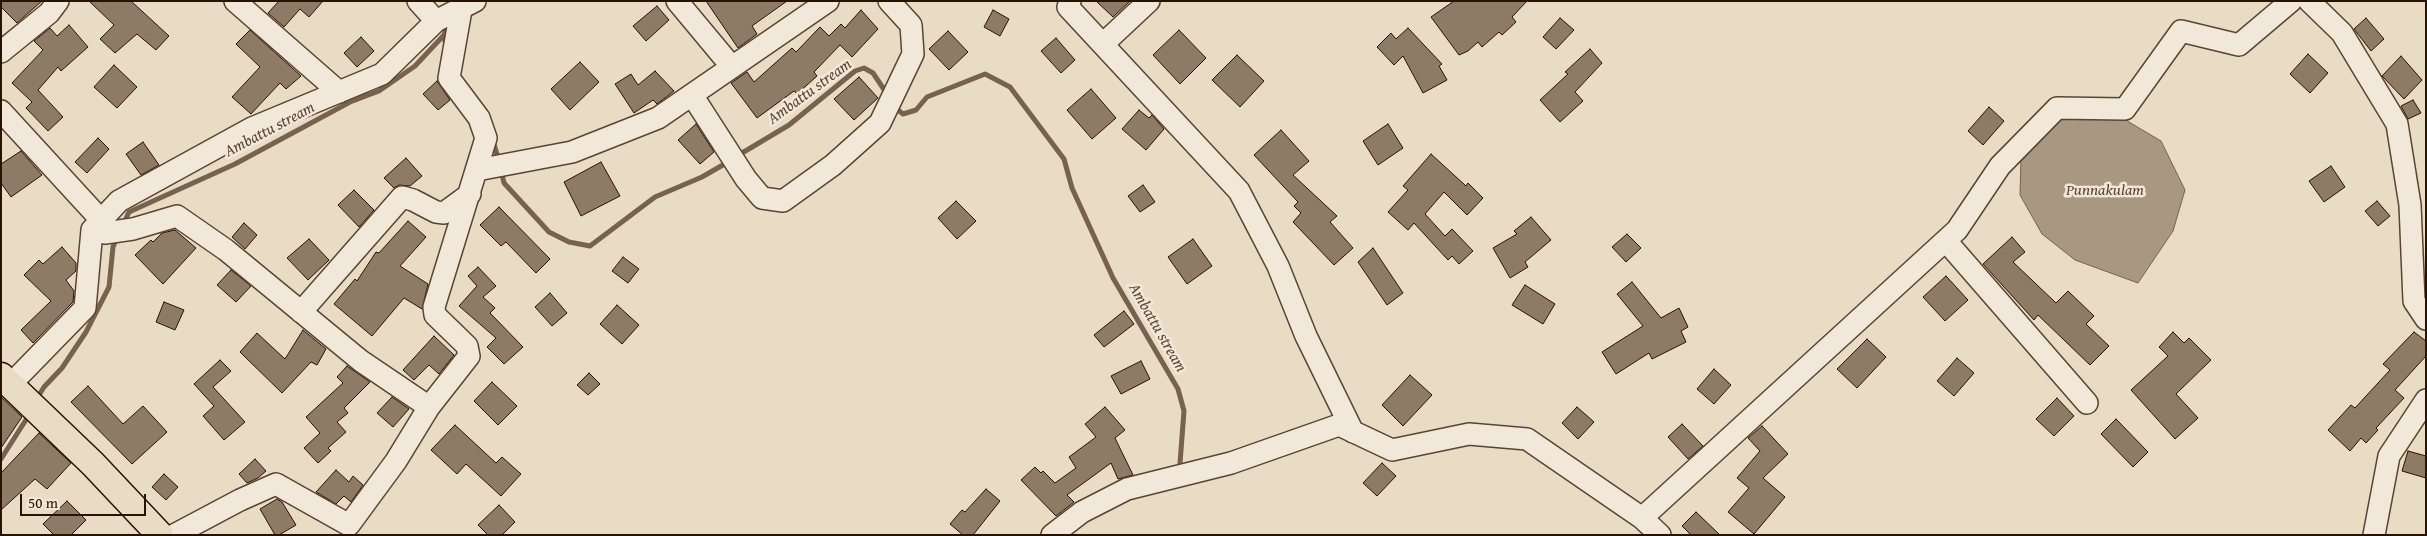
<!DOCTYPE html>
<style>
body{margin:0}
#map{position:relative;width:2427px;height:536px;overflow:hidden;background:#e9dcc4;font-family:"Gentium Book Plus",serif}
canvas{display:block}
.frame{position:absolute;inset:0;border:2px solid #2a1200;pointer-events:none}
.scale{position:absolute;left:20px;top:494px;width:126px;height:22px;box-sizing:border-box;border:2px solid #2a1200;border-top:0;padding-left:6px;font-size:15px;line-height:18px;white-space:nowrap;color:#2a1200;-webkit-text-stroke:4px #f1e8d9;paint-order:stroke}
</style>
<div id="map">
<canvas width="2427" height="536"></canvas>
<div class="frame"></div>
<div class="scale">50 m</div>
</div>
<script>
const ctx = document.querySelector('canvas').getContext('2d');
ctx.lineJoin = 'round';
function fillPath(path, color) {
  ctx.fillStyle = color;
  ctx.fill(path, 'evenodd');
}
function shape(rows) {
  const path = new Path2D();
  for (const r of rows) {
    path.moveTo(r[0], r[1]);
    for (let i = 2; i < r.length; i += 2) path.lineTo(r[i], r[i + 1]);
  }
  return path;
}
function stroke(path, color, width, dash) {
  ctx.strokeStyle = color;
  ctx.lineWidth = width;
  ctx.lineCap = dash ? 'butt' : 'round';
  ctx.setLineDash(dash || []);
  ctx.stroke(path);
}
function label(font, color, halo, rows, align = 'center') {
  ctx.font = font + ' "Gentium Book Plus",serif';
  ctx.lineWidth = 5;
  ctx.setLineDash([]);
  ctx.textBaseline = 'middle';
  ctx.strokeStyle = halo;
  ctx.fillStyle = color;
  for (const [text, x, y, turn = 0] of rows) {
    ctx.save();
    ctx.translate(x, y);
    ctx.rotate((+turn || 0) * Math.PI / 180);
    ctx.textAlign = isNaN(turn) ? turn : align;
    if (halo) ctx.strokeText(text, 0, 0);
    ctx.fillText(text, 0, 0);
    ctx.restore();
  }
}
const water = shape([
 [2112,112,2161,141,2185,190,2173,231,2138,283,2075,260,2042,234,2020,195,2021,156,2055,113,2112,112]
]);
fillPath(water, '#a89781');
stroke(water, '#76624d', 1);
stroke(shape([
 [444,35,446,46],
 [893,106,903,114,916,110,927,97,985,74,1010,87,1064,159,1072,188,1113,278,1178,389,1184,411,1180,463],
 [493,141,499,161],
 [737,156,789,125,855,71,864,68,873,73,887,94],
 [501,170,504,183,549,232,569,242,590,246,655,197,702,177,728,162],
 [123,225,129,212,235,164,350,102,379,91,415,66,444,35,449,21],
 [36,400,44,387,62,368,86,332,109,287,113,247,117,237],
 [1,459,29,415]
]), '#76624d', 5);
const building = shape([
 [1,1,42,1,17,23,1,7,1,1],
 [89,1,131,1,169,36,156,50,137,34,115,53,100,39,114,25,89,1],
 [279,1,323,1,309,17,300,9,284,27,268,13,279,1],
 [706,1,787,1,752,26,757,34,738,48,706,1],
 [1096,1,1130,1,1113,17,1096,1],
 [1454,1,1527,1,1512,17,1516,22,1502,35,1499,32,1482,47,1478,42,1468,51,1459,55,1431,17,1454,1],
 [657,6,669,20,646,41,633,26,657,6],
 [861,10,878,29,852,57,840,45,814,72,817,76,797,94,794,91,757,118,731,83,747,72,754,82,792,48,796,52,820,27,829,36,841,24,845,28,861,10],
 [993,10,1009,19,1000,36,984,27,993,10],
 [1560,18,1574,30,1556,49,1543,37,1560,18],
 [2366,18,2384,39,2371,51,2354,29,2366,18],
 [69,25,88,47,61,71,58,67,38,90,63,117,48,131,26,108,32,102,12,83,43,50,34,41,50,28,57,36,69,25],
 [1408,28,1442,64,1439,66,1447,80,1423,93,1403,56,1394,65,1377,47,1391,33,1396,39,1408,28],
 [250,30,301,76,286,89,280,83,251,114,232,97,260,67,236,44,250,30],
 [1179,30,1206,58,1180,84,1153,55,1179,30],
 [948,31,968,52,949,70,929,49,948,31],
 [361,37,374,51,357,67,344,53,361,37],
 [1056,38,1075,60,1061,73,1041,51,1056,38],
 [1590,49,1602,63,1575,92,1583,101,1560,122,1540,100,1568,74,1565,72,1590,49],
 [2308,54,2328,73,2310,93,2290,74,2308,54],
 [1237,55,1264,81,1240,107,1212,80,1237,55],
 [2401,56,2422,80,2404,99,2382,76,2401,56],
 [580,62,599,82,570,110,551,89,580,62],
 [114,65,137,87,117,108,94,87,114,65],
 [655,71,674,91,657,104,653,100,634,113,615,84,631,74,638,85,655,71],
 [859,77,878,98,854,120,834,99,859,77],
 [437,81,450,100,438,110,423,94,437,81],
 [1091,89,1116,118,1092,139,1067,110,1091,89],
 [2413,100,2421,113,2408,119,2401,106,2413,100],
 [1989,107,2004,121,1983,145,1968,131,1989,107],
 [1139,110,1149,118,1152,115,1164,129,1146,150,1122,129,1139,110],
 [696,124,714,152,700,164,678,140,696,124],
 [1388,124,1403,148,1378,165,1363,141,1388,124],
 [1281,130,1309,161,1293,175,1337,216,1330,222,1353,248,1334,265,1293,222,1301,213,1294,206,1298,202,1254,155,1281,130],
 [98,138,109,149,87,173,75,162,98,138],
 [143,142,159,165,141,175,126,154,143,142],
 [21,151,42,175,11,197,1,183,1,164,21,151],
 [1431,154,1466,186,1468,183,1483,198,1467,215,1444,192,1425,214,1445,236,1452,229,1473,251,1459,264,1452,256,1448,260,1414,223,1408,230,1388,212,1408,190,1403,186,1431,154],
 [406,158,422,176,410,186,399,185,394,188,384,178,406,158],
 [601,162,620,196,581,216,564,182,601,162],
 [2331,166,2345,187,2324,202,2309,181,2331,166],
 [1143,185,1155,202,1140,212,1128,196,1143,185],
 [354,190,374,210,359,227,338,205,354,190],
 [956,201,976,221,957,239,938,218,956,201],
 [2377,201,2390,216,2378,226,2365,211,2377,201],
 [499,207,550,259,536,273,506,242,501,246,480,225,499,207],
 [1531,217,1551,240,1525,262,1528,267,1510,278,1493,248,1517,234,1514,231,1531,217],
 [408,221,426,237,400,266,428,284,422,309,404,298,372,336,334,304,355,279,357,281,376,252,379,253,408,221],
 [244,223,257,235,245,249,232,237,244,223],
 [175,230,196,248,163,284,135,255,151,240,153,242,162,233,175,230],
 [1627,234,1641,248,1626,262,1612,247,1627,234],
 [2012,237,2025,252,2013,262,2056,303,2068,291,2094,316,2086,324,2109,346,2090,365,2038,315,2034,320,1983,264,2012,237],
 [309,239,329,260,308,280,287,258,309,239],
 [1193,239,1212,266,1187,284,1168,257,1193,239],
 [62,247,76,263,76,271,66,280,74,291,73,302,33,343,21,330,51,301,24,275,39,260,43,264,62,247],
 [1373,248,1403,293,1387,305,1358,262,1373,248],
 [623,257,639,269,628,283,612,271,623,257],
 [478,267,496,286,483,297,495,308,490,313,523,347,504,364,487,347,496,338,459,306,477,286,468,276,478,267],
 [231,270,251,286,236,302,217,285,231,270],
 [1946,276,1968,300,1945,321,1923,297,1946,276],
 [1632,282,1661,318,1679,308,1688,327,1681,331,1686,342,1652,359,1649,353,1616,374,1602,352,1643,326,1617,294,1632,282],
 [1525,285,1555,304,1543,324,1512,305,1525,285],
 [550,293,567,313,552,326,535,307,550,293],
 [164,302,184,310,175,330,156,322,164,302],
 [617,305,639,325,622,344,600,324,617,305],
 [1124,311,1134,324,1104,347,1094,335,1124,311],
 [303,330,326,349,317,365,311,362,282,393,240,352,257,333,285,359,303,330],
 [2173,332,2184,343,2189,338,2211,360,2176,394,2198,418,2175,439,2131,390,2168,356,2159,347,2173,332],
 [2414,332,2426,341,2426,356,2395,390,2404,398,2376,428,2378,430,2366,443,2361,438,2350,451,2328,430,2351,405,2355,408,2390,370,2383,364,2414,332],
 [434,336,454,355,439,374,429,365,414,380,403,370,434,336],
 [1867,339,1886,357,1857,388,1837,369,1867,339],
 [1957,358,1974,373,1954,396,1937,381,1957,358],
 [220,360,231,371,213,387,245,422,224,440,203,416,214,406,194,384,220,360],
 [1141,361,1150,379,1121,394,1111,376,1141,361],
 [347,366,370,382,344,408,348,413,337,422,346,432,328,448,331,451,318,463,304,448,320,433,306,417,343,383,337,377,347,366],
 [1714,369,1731,385,1714,404,1697,389,1714,369],
 [589,373,600,384,588,395,577,385,589,373],
 [1410,375,1432,395,1403,426,1382,405,1410,375],
 [492,382,517,406,498,425,474,401,492,382],
 [88,386,123,424,143,406,167,432,132,464,71,402,88,386],
 [1,397,22,417,1,448,1,397],
 [392,397,409,409,393,427,377,413,392,397],
 [2057,398,2074,416,2054,436,2036,419,2057,398],
 [1105,407,1125,430,1115,438,1133,475,1118,479,1111,463,1067,495,1074,502,1056,516,1021,480,1035,467,1041,473,1043,471,1055,483,1076,468,1069,457,1096,437,1085,424,1105,407],
 [1577,407,1594,422,1578,439,1562,423,1577,407],
 [2116,419,2148,452,2133,467,2101,434,2116,419],
 [1682,424,1703,446,1688,459,1668,437,1682,424],
 [455,425,496,463,502,457,521,474,501,496,466,464,457,474,431,450,455,425],
 [1762,426,1788,454,1763,478,1785,497,1754,534,1728,512,1749,488,1737,478,1760,451,1748,438,1762,426],
 [39,433,71,463,47,489,35,479,1,510,1,473,39,433],
 [2408,451,2426,456,2426,478,2402,471,2408,451],
 [255,459,266,471,258,478,247,483,239,474,255,459],
 [1382,463,1396,476,1377,496,1363,483,1382,463],
 [336,470,349,482,353,476,363,485,351,502,344,496,336,504,316,492,336,470],
 [164,474,178,487,166,500,152,487,164,474],
 [986,489,1000,501,973,535,963,535,950,524,962,510,965,512,986,489],
 [277,499,282,502,296,525,279,535,275,535,260,509,277,499],
 [67,501,86,520,71,535,54,535,43,524,67,501],
 [499,505,515,522,502,535,488,535,478,525,499,505],
 [1696,512,1720,535,1691,535,1682,526,1696,512]
]);
fillPath(building, '#8d7b66');
stroke(building, '#2a1200', 1);
const minor = shape([
 [235,1,339,92],
 [418,1,436,21],
 [677,1,732,67],
 [1070,1,1068,7,1239,191,1278,266,1306,336,1353,432],
 [2309,1,2342,33,2397,124,2410,205,2414,301,2426,319],
 [1103,44,1149,1],
 [1,52,49,13,58,1],
 [692,95,746,179,762,198,783,201,833,165,880,123,913,54,911,25,889,1],
 [1,111,101,220],
 [477,170,572,152,658,118,828,1],
 [92,230,105,233,133,229,177,216,226,250,361,361,429,407,396,461,349,525,276,484,240,500,174,535],
 [1946,241,2087,403],
 [301,312,402,197,413,200,436,212,444,213,470,194],
 [10,385,85,308,92,230,119,201,252,128,382,74,436,21,475,1],
 [429,407,469,356,467,346,435,315,434,307,486,138,479,118,449,78,461,10],
 [1642,518,1957,230,2000,166,2057,108,2125,109,2181,31,2239,45,2291,1],
 [1052,535,1082,512,1127,489,1231,463,1339,425,1392,450,1469,434,1527,439,1642,518,1660,535],
 [2374,535,2389,456,2426,400]
]);
const major = shape([
 [1,376,93,464,160,535]
]);
stroke(minor, '#5a4431', 24);
stroke(major, '#2a1200', 29);
stroke(minor, '#f1e8d9', 21);
stroke(major, '#e9dcc4', 26);
label('italic 16px', '#5c4734', '#f1e8d9', [
 ["Ambattu stream",810,92,-36],
 ["Ambattu stream",270,130,-28],
 ["Punnakulam",2105,191],
 ["Ambattu stream",1157,328,60]
]);
</script>
